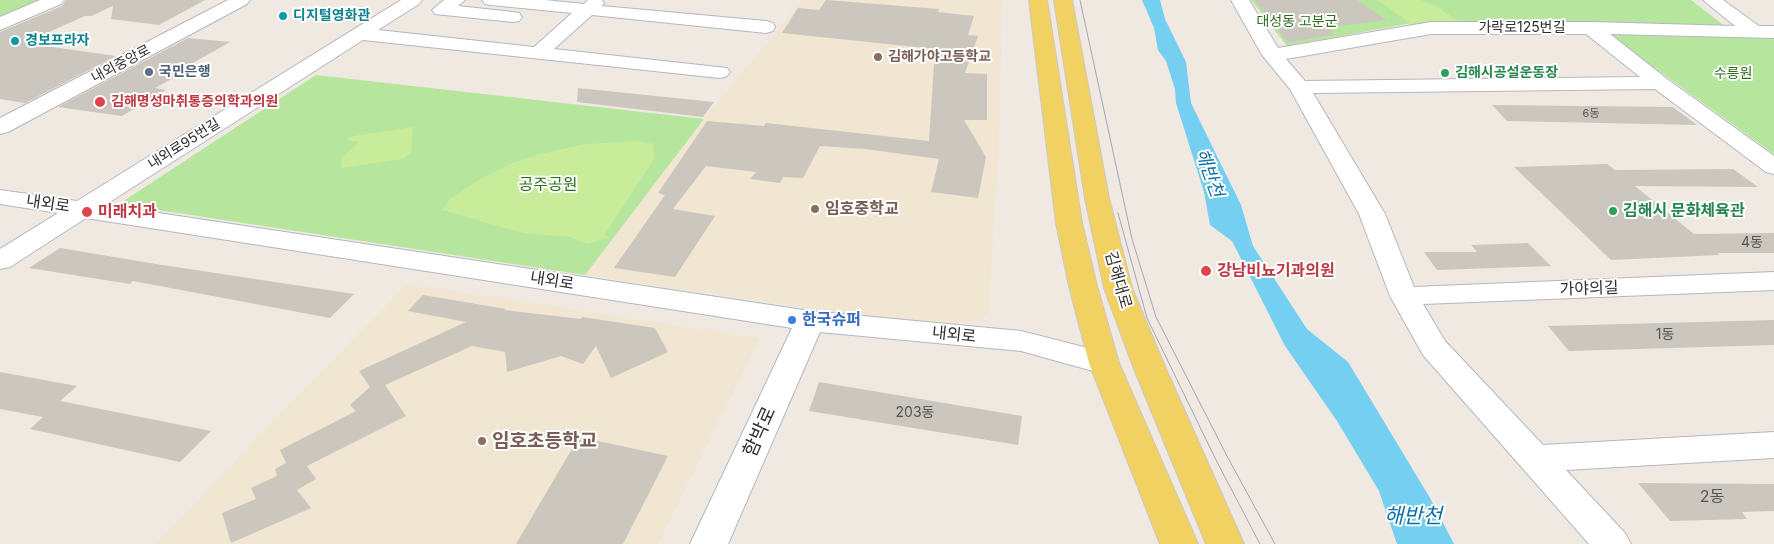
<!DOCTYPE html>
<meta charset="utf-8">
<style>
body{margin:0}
canvas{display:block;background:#efe9e1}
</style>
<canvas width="1774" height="544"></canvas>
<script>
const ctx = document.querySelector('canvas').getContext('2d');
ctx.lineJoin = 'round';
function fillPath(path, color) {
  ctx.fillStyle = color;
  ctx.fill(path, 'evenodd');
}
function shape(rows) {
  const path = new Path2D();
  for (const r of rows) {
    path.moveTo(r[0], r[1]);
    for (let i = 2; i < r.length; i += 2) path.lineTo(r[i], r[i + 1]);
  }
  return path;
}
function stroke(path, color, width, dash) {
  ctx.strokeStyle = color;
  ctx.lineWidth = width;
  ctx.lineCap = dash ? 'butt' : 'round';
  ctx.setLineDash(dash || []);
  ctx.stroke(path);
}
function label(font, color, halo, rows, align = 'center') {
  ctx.font = font + ' Inter,"Noto Sans KR",sans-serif';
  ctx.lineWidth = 4;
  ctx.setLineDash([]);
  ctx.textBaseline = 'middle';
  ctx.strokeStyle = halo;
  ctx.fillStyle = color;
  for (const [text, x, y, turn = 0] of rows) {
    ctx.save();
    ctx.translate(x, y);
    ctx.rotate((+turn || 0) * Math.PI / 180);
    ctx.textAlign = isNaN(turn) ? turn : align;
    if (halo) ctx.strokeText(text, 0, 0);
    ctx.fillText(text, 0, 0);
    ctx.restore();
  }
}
fillPath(shape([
 [802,0,1002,0,999,143,990,283,989,316,941,328,585,275,704,119],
 [407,284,760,338,658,544,155,544]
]), '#f0e6d1');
fillPath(shape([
 [0,0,40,0,0,17],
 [1251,0,1691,0,1726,27,1417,22,1287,46],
 [1609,31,1774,34,1774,154,1609,35],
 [316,75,704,119,585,275,119,204]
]), '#b6e59e');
fillPath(shape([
 [1377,0,1421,0,1439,8,1465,26,1412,28,1402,17],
 [413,127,411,153,403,159,341,168,342,158,359,142,347,140,348,137],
 [638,141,653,144,655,158,605,234,608,238,587,244,570,237,523,233,442,210,450,199,482,178,508,165,536,155,585,144]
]), '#c9ec9a');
fillPath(shape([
 [1142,0,1160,0,1165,19,1186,62,1191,103,1241,205,1253,246,1307,329,1348,362,1430,498,1454,544,1397,544,1379,491,1337,421,1285,346,1232,241,1210,225,1204,192,1176,103,1175,89,1166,61,1158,50,1154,28]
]), '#75cff0');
fillPath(shape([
 [66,0,205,0,159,25,111,19,113,6,91,16,85,16,24,43,116,56,25,103,0,99,0,32,62,6],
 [826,0,939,9,938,12,974,16,968,35,978,36,965,73,987,74,987,120,964,120,986,157,978,198,931,192,939,159,865,149,820,146,803,178,783,177,780,183,750,179,756,172,706,166,673,209,715,216,675,277,614,268,665,195,658,193,707,121,764,126,766,123,929,141,935,49,782,33,798,8,819,10],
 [1255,0,1357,0,1387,20,1328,27,1334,34,1288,43],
 [188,38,230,42,186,67,192,68,155,88,166,90,122,116,58,107],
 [578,88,714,102,703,117,577,102],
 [1492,105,1673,107,1697,125,1507,121],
 [1607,164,1615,170,1733,169,1758,187,1635,186,1694,234,1774,233,1774,253,1717,253,1720,255,1611,260,1514,167],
 [1528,243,1551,266,1437,270,1424,252,1477,252,1471,245],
 [60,248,156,264,354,294,330,318,133,281,130,284,29,268],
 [423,295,506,309,504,310,581,319,582,317,655,328,668,352,611,378,596,346,583,364,561,356,507,372,505,352,472,346,385,385,406,416,307,466,316,479,297,490,311,508,231,543,222,513,256,499,251,488,277,476,275,469,286,463,280,450,356,411,350,405,370,387,359,371,466,322,408,311],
 [1774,320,1774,345,1569,351,1548,326],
 [0,372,77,386,60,401,211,431,180,462,30,429,43,417,0,409],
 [819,382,1022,416,1018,445,809,411],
 [579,437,668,456,623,544,516,544],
 [1638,483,1774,484,1774,511,1742,512,1747,519,1670,521]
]), '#cbc7bf');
const minor = shape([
 [40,0,64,0,61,4,0,30,0,17,40,0],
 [228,0,250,0,247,4,8,132,0,134,0,118,228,0],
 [401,0,422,0,419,4,378,30,534,47,572,13,491,5,485,4,482,0,545,0,584,4,588,0,602,0,604,3,602,6,766,21,773,23,775,27,773,31,766,33,592,15,554,49,727,68,730,72,727,76,720,78,363,40,105,205,810,311,1021,331,1115,355,1119,363,1115,371,1104,374,1021,351,820,332,728,544,690,544,792,328,86,218,10,267,0,269,0,249,58,213,0,204,0,190,77,201,401,0],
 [444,0,465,0,458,6,513,12,519,13,522,17,519,21,513,22,435,14,432,10,444,0],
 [1231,0,1249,0,1278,48,1431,22,1591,22,1735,26,1703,0,1723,0,1759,26,1774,26,1774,38,1610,34,1667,79,1774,156,1774,174,1766,172,1655,89,1313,93,1385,214,1414,287,1774,272,1774,290,1423,304,1445,341,1543,445,1774,432,1774,458,1566,470,1625,533,1631,544,1589,544,1423,355,1390,296,1359,214,1290,89,1262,55,1231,0],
 [1431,34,1586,34,1640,77,1305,81,1286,59,1431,34]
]);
const major = shape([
 [1029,0,1047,0,1082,223,1097,286,1119,363,1198,544,1160,544,1089,363,1069,286,1056,223,1029,0],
 [1054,0,1072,0,1109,198,1132,288,1166,369,1244,544,1206,544,1134,369,1104,288,1085,198,1054,0]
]);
stroke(minor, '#b4b7c1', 2);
stroke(major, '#c9c9c9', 2);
fillPath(minor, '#fff');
fillPath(major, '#f2d163');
stroke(shape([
 [1080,0,1132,239,1156,317,1228,458,1275,544],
 [1118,213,1147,318,1216,460,1260,544]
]), '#a3a6b8', 1);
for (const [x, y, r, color] of [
 [283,16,5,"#0f9aa8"],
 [15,41,5,"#0f9aa8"],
 [878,57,5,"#8d6e63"],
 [149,72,5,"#5c6f8a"],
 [1445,73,5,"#2e9e5b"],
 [100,102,6,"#e0444e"],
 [815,209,5,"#8d6e63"],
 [1613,211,5,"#2e9e5b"],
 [87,212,6,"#e0444e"],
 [1206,271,6,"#e0444e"],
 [792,320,5,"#3f7fe0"],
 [482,441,5,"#8d6e63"]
]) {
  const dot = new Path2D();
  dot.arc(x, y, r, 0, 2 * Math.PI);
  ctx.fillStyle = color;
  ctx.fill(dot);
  stroke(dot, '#fff', 2);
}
label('11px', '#555452', null, [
 ["6동",1591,114]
]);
label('bold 14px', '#0d838f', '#fff', [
 ["디지털영화관",293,16],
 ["경보프라자",25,41]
], 'left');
label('14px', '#2c6e1b', '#fff', [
 ["대성동 고분군",1297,22],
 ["수릉원",1733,74]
]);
label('14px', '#2e2e2e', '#fff', [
 ["가락로125번길",1522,28],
 ["내외중앙로",121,64,-28],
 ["내외로95번길",184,144,-32]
]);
label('bold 14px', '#785e54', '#fff', [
 ["김해가야고등학교",888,57]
], 'left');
label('bold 14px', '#4e5e75', '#fff', [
 ["국민은행",159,72]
], 'left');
label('bold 14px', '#27864d', '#fff', [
 ["김해시공설운동장",1455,73]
], 'left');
label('bold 14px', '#be3a42', '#fff', [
 ["김해명성마취통증의학과의원",111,102]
], 'left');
label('14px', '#555452', null, [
 ["4동",1752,243],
 ["1동",1665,335],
 ["203동",915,413]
]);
label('16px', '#2c6e1b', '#fff', [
 ["공주공원",548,185]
]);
label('16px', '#2e2e2e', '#fff', [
 ["내외로",48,204,8],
 ["김해대로",1118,280,74],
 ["내외로",552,281,9],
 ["가야의길",1589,289,-2],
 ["내외로",954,335,6]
]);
label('bold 16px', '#785e54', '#fff', [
 ["임호중학교",825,209]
], 'left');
label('bold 16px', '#27864d', '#fff', [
 ["김해시 문화체육관",1623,211]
], 'left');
label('bold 16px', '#be3a42', '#fff', [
 ["미래치과",98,212],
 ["강남비뇨기과의원",1217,271]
], 'left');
label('bold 16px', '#366cbe', '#fff', [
 ["한국슈퍼",802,320]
], 'left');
label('16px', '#555452', null, [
 ["2동",1712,497]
]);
label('italic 18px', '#0d6fa3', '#fff', [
 ["해반천",1209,173,70]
]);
label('19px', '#2e2e2e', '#fff', [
 ["함박로",760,432,-66]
]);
label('bold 19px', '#785e54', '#fff', [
 ["임호초등학교",492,441]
], 'left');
label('italic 21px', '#0d6fa3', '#fff', [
 ["해반천",1413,517]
]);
</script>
